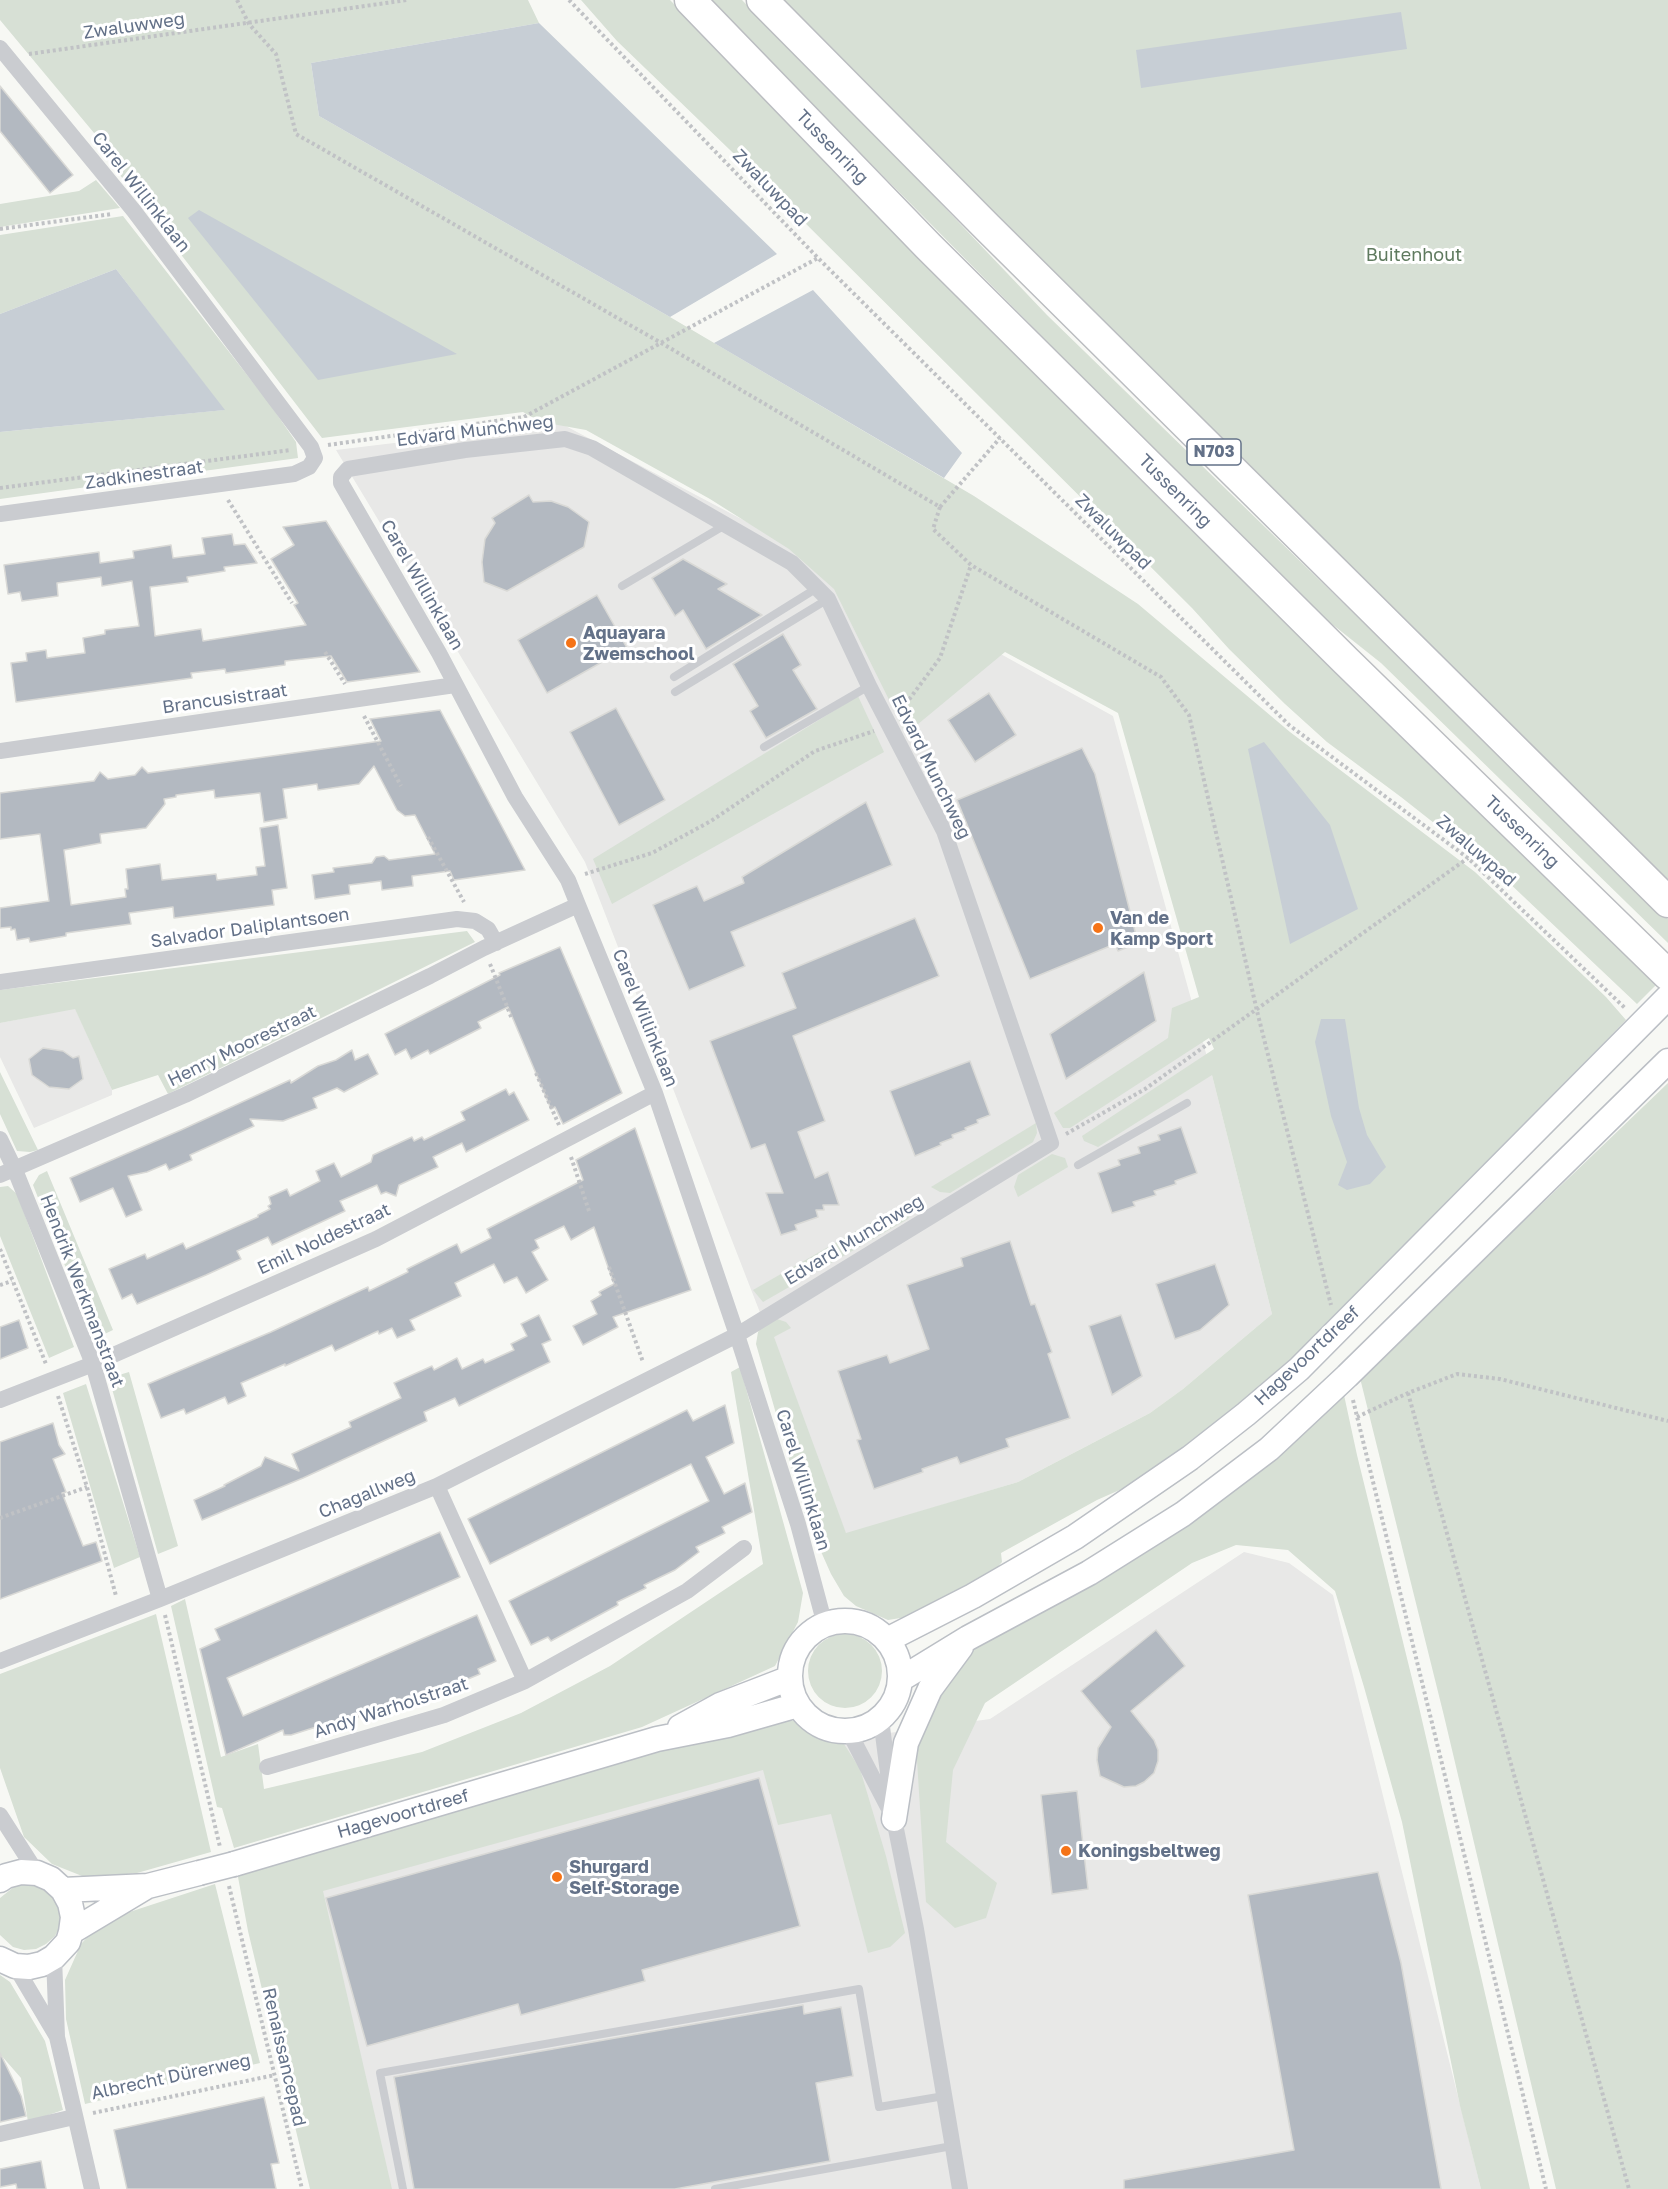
<!DOCTYPE html>
<meta charset="utf-8">
<style>
body{margin:0}
canvas{display:block;background:#f7f8f4}
</style>
<canvas width="1668" height="2189"></canvas>
<script>
const ctx = document.querySelector('canvas').getContext('2d');
ctx.lineJoin = 'round';
function fillPath(path, color) {
  ctx.fillStyle = color;
  ctx.fill(path, 'evenodd');
}
function shape(rows) {
  const path = new Path2D();
  for (const r of rows) {
    if (r.length === 3) {
      path.moveTo(r[0] + r[2], r[1]);
      path.arc(r[0], r[1], r[2], 0, 2 * Math.PI);
      continue;
    }
    path.moveTo(r[0], r[1]);
    for (let i = 2; i < r.length; i += 2) path.lineTo(r[i], r[i + 1]);
  }
  return path;
}
function stroke(path, color, width, dash) {
  ctx.strokeStyle = color;
  ctx.lineWidth = width;
  ctx.lineCap = dash ? 'butt' : 'round';
  ctx.setLineDash(dash || []);
  ctx.stroke(path);
}
function label(font, color, halo, rows, align = 'center') {
  ctx.font = font + ' "Golos Text",sans-serif';
  ctx.lineWidth = 6;
  ctx.setLineDash([]);
  ctx.textBaseline = 'middle';
  ctx.strokeStyle = halo;
  ctx.fillStyle = color;
  for (const [text, x, y, turn = 0] of rows) {
    ctx.save();
    ctx.translate(x, y);
    ctx.rotate((+turn || 0) * Math.PI / 180);
    ctx.textAlign = isNaN(turn) ? turn : align;
    if (halo) ctx.strokeText(text, 0, 0);
    ctx.fillText(text, 0, 0);
    ctx.restore();
  }
}
fillPath(shape([
 [560,423,815,558,910,604,1113,716,1212,1075,1272,1314,1183,1389,1150,1413,1018,1482,846,1534,585,862,336,450],
 [75,1008,112,1090,112,1095,34,1128,0,1057,0,1023],
 [1244,1552,1289,1563,1333,1595,1481,2189,386,2189,312,1885,824,1742,990,1719]
]), '#e8e8e7');
fillPath(shape([
 [0,0,528,0,539,23,311,63,319,116,670,317,974,496,1138,604,1290,732,1475,872,1606,997,1626,1020,1429,1224,1308,1352,1158,1473,1097,1500,1001,1553,1002,1562,988,1578,913,1616,888,1620,856,1606,844,1596,831,1574,806,1518,756,1344,758,1332,766,1321,777,1319,786,1322,791,1328,774,1337,846,1533,1018,1482,1150,1413,1183,1389,1272,1314,1212,1075,1098,1147,1084,1141,1082,1136,1214,1049,1209,1038,1070,1128,1063,1128,1054,1113,1168,1038,1172,1008,1199,997,1118,713,1005,652,906,734,834,589,789,549,710,499,586,430,541,422,523,412,322,438,113,166,114,157,0,20],
 [581,0,670,0,1347,680,1602,933,1657,984,1637,1004,1505,879,1401,797,1327,742,1285,704,1229,649,1192,608,786,204,617,41],
 [709,0,742,0,908,169,1047,315,1668,919,1668,943,1381,663,1308,605],
 [780,0,1668,0,1668,879,1122,343,988,206],
 [96,180,120,208,0,227,0,204,79,191],
 [123,216,269,403,296,442,298,458,0,499,0,432,224,410,116,269,0,314,0,235],
 [858,696,884,752,612,904,593,859],
 [467,931,475,942,168,1094,158,1075,112,1090,75,1009,0,1023,0,990],
 [0,1072,38,1150,30,1152,17,1151,0,1114],
 [1668,1083,1668,2189,1556,2189,1444,1716,1360,1378],
 [1036,1123,1037,1133,1033,1142,950,1193,940,1192,931,1187],
 [1052,1154,1065,1158,1068,1167,1018,1197,1014,1187,1018,1175],
 [47,1171,113,1330,94,1339,33,1185,39,1175],
 [8,1186,17,1194,74,1347,49,1358,0,1236,0,1187],
 [912,1199,913,1211,908,1219,763,1302,753,1290],
 [740,1367,803,1593,798,1622,775,1666,642,1727,234,1848,222,1808,217,1807,171,1606,185,1599,221,1757,258,1744,264,1789,422,1752,521,1713,610,1666,763,1564,731,1372],
 [129,1372,178,1546,158,1554,109,1378],
 [86,1384,140,1557,114,1568,63,1393],
 [1344,1395,1357,1455,1419,1707,1530,2189,1481,2189,1460,2106,1402,1822,1364,1687,1335,1591,1288,1550,1236,1545,1192,1563,985,1703,953,1770,946,1842,997,1883,986,1918,955,1928,926,1902,916,1745,923,1719,965,1656],
 [156,1614,211,1852,137,1873,87,1878,52,1864,24,1837,0,1768,0,1674],
 [845,1671,37],
 [770,1720,795,1721,844,1744,860,1769,886,1856,905,1933,890,1947,868,1953,831,1814,778,1825,763,1770,323,1891,392,2189,310,2189,248,1931,238,1877,246,1870,679,1743],
 [25,1884,36,1885,45,1889,53,1896,58,1904,61,1915,60,1926,55,1936,46,1944,36,1949,24,1950,13,1947,0,1935,0,1898,15,1886],
 [215,1884,260,2063,85,2104,66,2019,65,1980,81,1944,102,1921],
 [0,1975,10,1982,45,2041,63,2110,28,2122,21,2078,0,2054]
]), '#d7e0d5');
fillPath(shape([
 [1401,12,1407,49,1141,88,1136,50],
 [539,23,777,254,670,317,319,116,311,63],
 [199,210,457,354,318,380,188,218],
 [116,269,225,410,0,432,0,314],
 [813,290,962,453,944,478,714,343],
 [1264,742,1330,825,1358,909,1290,944,1248,749],
 [1321,1019,1345,1019,1359,1108,1367,1135,1386,1167,1370,1184,1347,1190,1338,1185,1347,1162,1331,1116,1315,1042]
]), '#c7ced5');
const building = shape([
 [0,86,73,175,50,193,0,131,0,86],
 [529,495,533,502,551,501,568,507,589,522,584,547,507,591,484,582,482,562,485,539,495,523,492,518,529,495],
 [326,521,420,672,347,682,331,656,285,661,285,665,226,673,225,669,191,673,192,678,16,702,11,663,27,661,26,653,46,650,47,658,85,653,83,638,105,634,105,630,139,626,132,581,102,586,101,577,57,583,58,596,22,601,20,592,8,594,4,565,99,552,100,563,134,558,133,551,171,545,173,558,205,554,202,538,232,534,234,545,245,544,257,563,224,567,225,571,187,577,188,582,150,587,155,636,201,629,203,641,306,625,294,605,298,603,271,559,294,545,283,527,326,521],
 [683,559,727,584,718,589,762,615,706,649,683,610,675,616,652,578,683,559],
 [597,595,627,648,547,693,518,640,597,595],
 [783,634,801,665,793,670,817,709,766,738,750,711,758,706,733,664,783,634],
 [989,693,1016,735,975,762,948,720,989,693],
 [616,708,665,800,619,825,570,732,616,708],
 [440,710,525,870,454,880,450,871,412,876,413,886,382,890,381,881,349,885,350,894,315,899,312,875,334,872,333,868,372,863,376,857,384,856,389,860,435,854,415,815,405,816,397,810,374,766,359,784,318,790,317,784,283,789,287,818,264,822,260,793,215,798,214,790,176,795,176,797,164,799,165,804,146,828,100,834,101,843,64,850,71,905,126,897,125,889,128,889,126,869,160,864,162,880,216,874,217,880,257,875,256,867,265,866,260,828,278,825,287,888,272,890,274,905,174,918,173,907,129,913,131,924,66,933,66,936,30,942,29,938,17,940,15,929,11,930,11,927,0,928,0,908,49,901,40,834,0,839,0,793,94,781,100,772,108,779,135,775,142,767,148,773,381,741,370,719,440,710],
 [1082,748,1095,774,1138,943,1118,951,1115,944,1030,979,957,800,1082,748],
 [866,802,892,865,731,932,745,966,689,990,653,905,697,886,704,901,744,883,742,877,866,802],
 [915,918,939,976,793,1036,825,1121,798,1132,815,1178,828,1172,839,1205,823,1205,824,1210,816,1210,818,1217,795,1225,797,1230,781,1235,766,1193,783,1193,765,1144,751,1149,710,1041,796,1008,782,973,915,918],
 [560,947,622,1093,563,1124,555,1107,551,1109,508,1007,478,1022,481,1028,430,1054,428,1050,411,1059,406,1049,395,1055,385,1034,500,975,499,973,560,947],
 [1144,972,1156,1021,1066,1079,1050,1034,1144,972],
 [43,1048,63,1051,73,1058,79,1056,83,1079,69,1089,49,1087,32,1075,29,1059,43,1048],
 [352,1050,355,1060,368,1054,378,1074,344,1092,337,1088,313,1098,317,1108,283,1121,250,1119,254,1126,190,1155,192,1160,169,1170,166,1164,147,1172,128,1176,142,1210,126,1217,113,1188,80,1202,70,1178,181,1130,290,1080,291,1083,318,1066,336,1060,352,1050],
 [970,1061,990,1115,977,1120,978,1123,965,1128,966,1130,952,1135,953,1138,940,1143,941,1145,915,1156,890,1091,970,1061],
 [506,1089,509,1095,514,1092,529,1120,466,1152,462,1143,433,1157,438,1167,399,1185,396,1196,386,1192,381,1194,377,1185,340,1201,345,1211,272,1245,268,1237,237,1251,241,1259,206,1275,137,1304,132,1294,122,1299,109,1269,145,1254,147,1259,183,1243,186,1249,258,1217,258,1215,270,1209,268,1206,271,1204,269,1197,287,1189,290,1196,320,1181,316,1171,334,1163,341,1177,371,1162,373,1155,412,1137,414,1141,422,1137,424,1140,465,1120,461,1112,506,1089],
 [1181,1127,1197,1173,1175,1181,1176,1184,1154,1191,1156,1195,1133,1202,1135,1206,1112,1213,1098,1173,1120,1165,1118,1160,1140,1153,1138,1147,1160,1140,1158,1135,1181,1127],
 [635,1128,691,1290,613,1317,618,1327,583,1345,573,1326,597,1314,591,1301,601,1295,599,1292,614,1284,594,1227,571,1240,564,1226,535,1240,539,1248,532,1252,548,1280,526,1293,517,1277,504,1283,494,1264,455,1283,461,1296,410,1320,415,1330,397,1338,392,1328,379,1334,378,1331,335,1351,332,1345,285,1366,285,1364,241,1383,246,1396,228,1404,225,1397,186,1414,184,1409,161,1418,148,1384,271,1332,368,1287,369,1291,408,1272,407,1269,457,1244,461,1253,491,1238,487,1229,583,1180,576,1160,635,1128],
 [1010,1241,1031,1305,1035,1304,1052,1352,1048,1354,1070,1418,1006,1439,1009,1447,960,1464,957,1457,922,1469,923,1472,874,1489,857,1440,861,1439,838,1371,887,1355,890,1363,929,1349,907,1285,963,1266,961,1258,1010,1241],
 [1215,1264,1229,1305,1200,1330,1175,1339,1156,1284,1215,1264],
 [539,1315,551,1340,542,1344,550,1362,459,1406,455,1398,424,1412,427,1421,303,1478,202,1520,194,1500,225,1486,224,1485,261,1466,265,1457,299,1471,292,1454,351,1427,349,1422,401,1398,394,1383,432,1366,434,1370,457,1358,462,1369,483,1359,485,1363,514,1350,511,1344,527,1336,521,1324,539,1315],
 [1121,1315,1142,1376,1112,1395,1089,1326,1121,1315],
 [19,1320,28,1348,0,1359,0,1327,19,1320],
 [725,1405,734,1443,706,1457,724,1494,745,1483,752,1512,722,1527,725,1533,696,1547,699,1552,675,1570,644,1585,646,1588,617,1602,618,1605,551,1641,548,1637,531,1645,509,1601,709,1501,691,1464,490,1564,468,1519,687,1410,693,1421,725,1405],
 [53,1423,59,1445,65,1454,53,1459,66,1492,62,1493,83,1546,96,1542,102,1561,0,1599,0,1442,53,1423],
 [440,1532,460,1577,227,1678,243,1716,477,1615,496,1661,478,1669,480,1674,439,1691,428,1699,409,1702,390,1710,365,1714,348,1721,346,1717,317,1729,316,1727,291,1735,284,1735,283,1730,226,1755,200,1649,220,1640,215,1629,440,1532],
 [1156,1630,1185,1666,1131,1711,1154,1740,1158,1750,1158,1761,1154,1773,1144,1782,1136,1786,1124,1787,1100,1776,1097,1760,1098,1748,1111,1727,1081,1691,1156,1630],
 [759,1778,800,1926,642,1970,645,1981,521,2015,518,2004,367,2046,326,1898,759,1778],
 [1077,1791,1088,1889,1052,1894,1041,1795,1077,1791],
 [1378,1872,1401,1963,1441,2189,1124,2189,1124,2180,1294,2150,1248,1895,1378,1872],
 [803,2005,804,2014,841,2007,853,2076,816,2083,830,2161,675,2189,414,2189,394,2077,803,2005],
 [0,2053,21,2096,26,2116,0,2122,0,2053],
 [264,2097,279,2163,271,2164,276,2189,127,2189,114,2130,264,2097],
 [41,2161,46,2189,17,2189,16,2184,0,2187,0,2169,41,2161]
]);
fillPath(building, '#b3b9c1');
stroke(building, '#d9d9d6', 1.5);
const secondary = shape([
 [845,1676,55],
 [887,1640,973,1596,1075,1537,1190,1458,1246,1414,1299,1369,1668,997],
 [901,1679,968,1638,1089,1573,1183,1514,1269,1449,1347,1376,1668,1061],
 [680,1727,720,1705,790,1678],
 [894,1819,906,1743,930,1689,961,1647],
 [234,1864,657,1739,728,1725,798,1705],
 [0,1880,6,1876,21,1872,37,1873,51,1879,63,1890,70,1903,73,1917,71,1932,68,1942,54,1957,42,1964,29,1967,15,1966,0,1959],
 [63,1890,148,1886,199,1873],
 [71,1932,146,1887]
]);
const highway = shape([
 [690,0,928,246,1345,660,1668,975],
 [762,0,987,227,1668,902]
]);
stroke(secondary, '#bbbfc5', 27);
stroke(highway, '#bbbdc1', 33);
stroke(shape([
 [237,0,249,24,276,54,296,134,663,344,940,507,933,529,971,565,1161,677,1189,715,1257,1011,1331,1305],
 [569,0,818,258,1289,725,1468,858,1626,1009],
 [29,54,407,0],
 [0,229,112,214],
 [328,445,524,417,818,258],
 [0,488,291,450],
 [228,500,292,603],
 [940,507,1000,438],
 [325,652,345,684],
 [902,709,940,658,971,565],
 [364,716,401,786],
 [428,837,464,902],
 [585,874,652,853,711,821,815,751,874,731],
 [490,964,512,1019],
 [536,1073,559,1125],
 [1066,1134,1145,1089,1468,858],
 [571,1157,589,1211],
 [0,1249,46,1364],
 [609,1267,643,1362],
 [0,1285,12,1281],
 [1408,1393,1629,2189],
 [58,1396,87,1487,116,1596],
 [1353,1400,1546,2189],
 [1357,1417,1408,1393,1457,1374,1500,1379,1668,1421],
 [0,1518,87,1487],
 [165,1615,220,1847],
 [229,1886,302,2189],
 [93,2113,275,2075]
]), '#c0c2c5', 4, [3, 3]);
stroke(shape([
 [622,586,725,525],
 [674,677,817,588],
 [675,692,828,599],
 [764,747,869,686],
 [1078,1165,1187,1103],
 [403,2189,380,2073,859,1989,879,2107,944,2096],
 [715,2189,952,2146]
]), '#caccd0', 8);
stroke(shape([
 [0,48,134,211,311,447,315,458,309,467,294,474,0,514],
 [0,751,455,685],
 [0,982,457,919,475,921,488,929,496,943],
 [0,1139,15,1170,93,1364,160,1599],
 [0,1175,185,1095,430,976,484,948,578,905],
 [0,1400,93,1364,376,1239,655,1093],
 [437,1486,525,1681],
 [0,1661,160,1599,437,1486,737,1335,1051,1143,944,831,869,686,828,599,792,563,592,448,565,439,465,450,348,469,341,477,341,483,439,653,515,797,568,880,578,905,655,1093,737,1335,798,1524,825,1625],
 [881,1719,894,1819,916,1929,960,2189],
 [849,1732,888,1807],
 [267,1767,444,1715,525,1681,687,1591,744,1548],
 [0,1815,37,1873],
 [54,1957,57,2037,92,2189],
 [15,1966,56,2035],
 [0,2134,74,2117]
]), '#caccd0', 16);
stroke(secondary, '#fff', 24);
stroke(highway, '#fff', 30);
const secondaryBridge = shape([
 [199,1873,234,1864]
]);
stroke(secondaryBridge, '#bbbfc5', 27, []);
stroke(secondaryBridge, '#fff', 24);
for (const [x, y, r, color] of [
 [571,643,6,"#f57317"],
 [1098,928,6,"#f57317"],
 [1066,1851,6,"#f57317"],
 [557,1877,6,"#f57317"]
]) {
  const dot = new Path2D();
  dot.arc(x, y, r, 0, 2 * Math.PI);
  ctx.fillStyle = color;
  ctx.fill(dot);
  stroke(dot, '#fff', 2);
}
for (const [x, y, w] of [
 [1214,452,54]
]) {
  const box = new Path2D();
  box.roundRect(x - w / 2, y - 13, w, 26, 4.5);
  ctx.fillStyle = '#fff';
  ctx.fill(box);
  stroke(box, '#637188', 1.5);
}
label('bold 16px', '#637188', null, [
 ["N703",1214,452]
]);
label('18px', '#637188', '#fff', [
 ["Zwaluwweg",134,26,-8],
 ["Tussenring",832,147,46],
 ["Zwaluwpad",770,188,46],
 ["Carel Willinklaan",141,192,52],
 ["Edvard Munchweg",475,431,-7],
 ["Zadkinestraat",144,475,-8],
 ["Tussenring",1175,491,45],
 ["Zwaluwpad",1113,532,45],
 ["Carel Willinklaan",422,585,60],
 ["Brancusistraat",225,699,-8],
 ["Edvard Munchweg",931,767,64],
 ["Tussenring",1522,832,44],
 ["Zwaluwpad",1476,851,41],
 ["Salvador Daliplantsoen",250,928,-8],
 ["Carel Willinklaan",645,1018,68],
 ["Henry Moorestraat",242,1046,-26],
 ["Emil Noldestraat",324,1239,-25],
 ["Edvard Munchweg",854,1240,-31],
 ["Hendrik Werkmanstraat",82,1291,69],
 ["Hagevoortdreef",1307,1356,-43],
 ["Carel Willinklaan",803,1480,73],
 ["Chagallweg",367,1494,-22],
 ["Andy Warholstraat",391,1708,-18],
 ["Hagevoortdreef",403,1814,-16],
 ["Renaissancepad",284,2057,77],
 ["Albrecht Dürerweg",171,2077,-12]
]);
label('18px', '#5f7a5f', '#fff', [
 ["Buitenhout",1414,255]
]);
label('bold 18px', '#637188', '#fff', [
 ["Aquayara",583,633],
 ["Zwemschool",583,654],
 ["Van de",1110,918],
 ["Kamp Sport",1110,939],
 ["Koningsbeltweg",1078,1851],
 ["Shurgard",569,1867],
 ["Self-Storage",569,1888]
], 'left');
</script>
